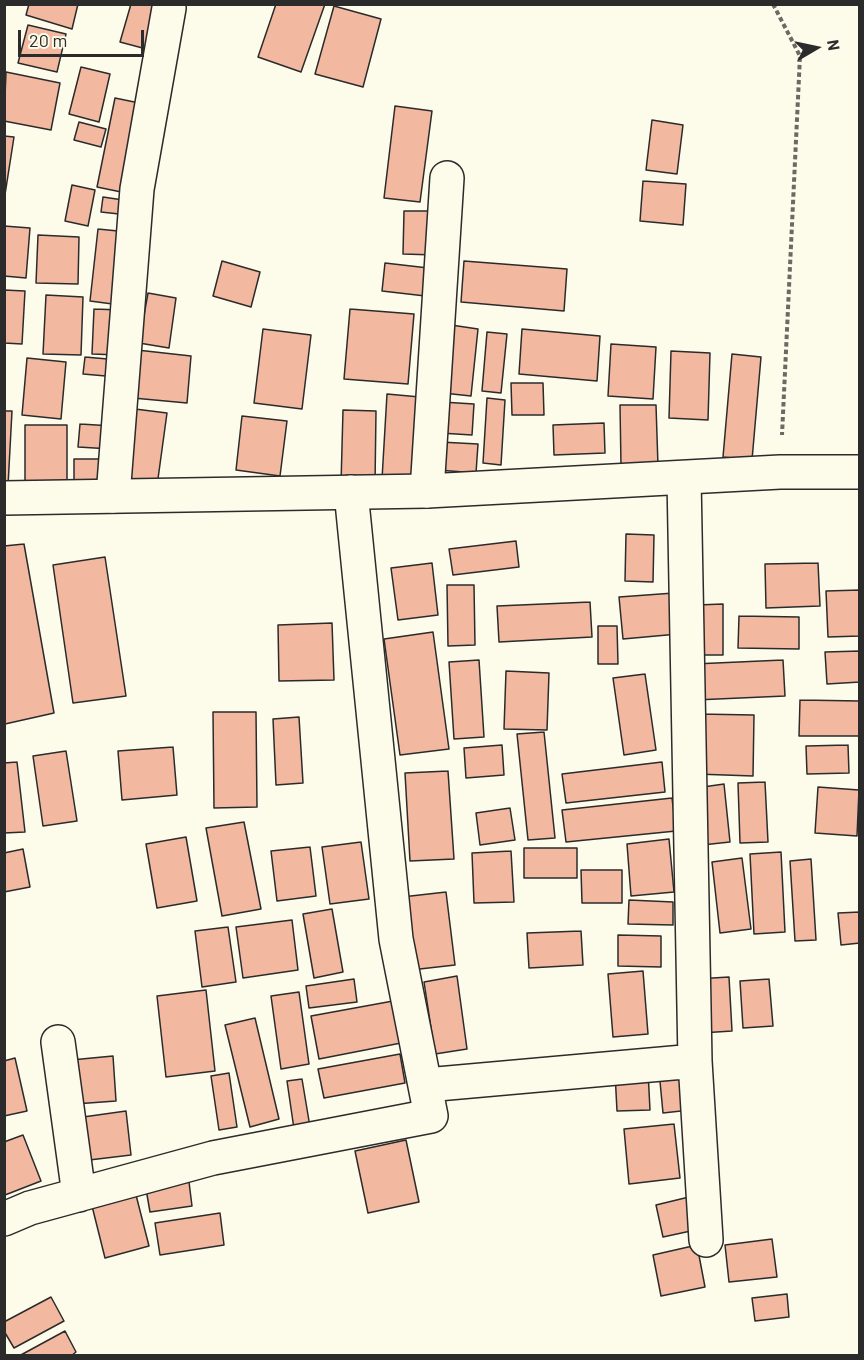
<!DOCTYPE html>
<style>
body{margin:0}
#map{position:relative;width:864px;height:1360px;overflow:hidden;background:#fdfbea;font-family:Barlow,sans-serif}
canvas{display:block}
.frame{position:absolute;inset:0;border:6px solid #2b2b2b;pointer-events:none}
.north{position:absolute;left:786px;top:18px;width:60px;height:60px;-webkit-text-stroke:4px #fdfbea;paint-order:stroke;rotate:81deg;font-size:16px;font-weight:700;line-height:24px;text-align:center;color:#2b2b2b}
.north::after{content:'';display:block;margin:auto;width:21px;height:27px;background:#2b2b2b;clip-path:polygon(50% 0,100% 100%,50% 72%,0 100%)}
.scale{position:absolute;left:18px;top:30px;width:126px;height:27px;box-sizing:border-box;border:3px solid #2b2b2b;border-top:0;padding-left:8px;font-size:18px;line-height:21px;white-space:nowrap;color:#2b2b2b;-webkit-text-stroke:4px #fdfbea;paint-order:stroke}
</style>
<div id="map">
<canvas width="864" height="1360"></canvas>
<div class="frame"></div>
<div class="north">N</div>
<div class="scale">20 m</div>
</div>
<script>
const ctx = document.querySelector('canvas').getContext('2d');
ctx.lineJoin = 'round';
function fillPath(path, color) {
  ctx.fillStyle = color;
  ctx.fill(path, 'evenodd');
}
function shape(rows) {
  const path = new Path2D();
  for (const r of rows) {
    path.moveTo(r[0], r[1]);
    for (let i = 2; i < r.length; i += 2) path.lineTo(r[i], r[i + 1]);
  }
  return path;
}
function stroke(path, color, width, dash) {
  ctx.strokeStyle = color;
  ctx.lineWidth = width;
  ctx.lineCap = dash ? 'butt' : 'round';
  ctx.setLineDash(dash || []);
  ctx.stroke(path);
}
const building = shape([
 [29,4,78,4,72,29,26,15,29,4],
 [131,4,164,4,150,50,120,42,131,4],
 [276,4,325,4,301,72,258,57,276,4],
 [334,6,381,19,363,87,315,74,334,6],
 [28,25,66,34,57,72,18,63,28,25],
 [81,67,110,74,99,122,69,114,81,67],
 [6,72,60,83,51,130,4,121,6,72],
 [115,98,144,104,126,193,97,187,115,98],
 [395,106,432,111,420,202,384,198,395,106],
 [652,120,683,125,677,174,646,170,652,120],
 [79,122,106,129,101,147,74,140,79,122],
 [4,136,14,137,4,201,4,136],
 [643,181,686,184,683,225,640,221,643,181],
 [72,185,95,190,88,226,65,221,72,185],
 [103,197,130,201,128,215,101,212,103,197],
 [404,211,436,211,435,255,403,254,404,211],
 [4,226,30,228,26,278,4,276,4,226],
 [98,229,128,232,120,305,90,301,98,229],
 [38,235,79,237,78,284,36,283,38,235],
 [222,261,260,272,251,307,213,296,222,261],
 [464,261,567,269,564,311,461,302,464,261],
 [385,263,437,269,434,297,382,291,385,263],
 [4,290,25,291,22,344,4,343,4,290],
 [148,293,176,298,169,348,139,343,148,293],
 [46,295,83,297,81,355,43,354,46,295],
 [94,309,121,310,119,355,92,354,94,309],
 [350,309,414,314,408,384,344,379,350,309],
 [451,325,478,329,471,396,443,393,451,325],
 [263,329,311,335,302,409,254,403,263,329],
 [522,329,600,336,597,381,519,374,522,329],
 [487,332,507,334,501,393,482,391,487,332],
 [611,344,656,347,653,399,608,396,611,344],
 [137,350,191,356,187,403,133,398,137,350],
 [671,351,710,353,708,420,669,418,671,351],
 [732,354,761,357,752,460,723,457,732,354],
 [85,357,119,360,117,377,83,374,85,357],
 [27,358,66,362,61,419,22,415,27,358],
 [511,383,543,383,544,415,512,415,511,383],
 [387,394,420,397,414,481,382,479,387,394],
 [487,398,505,400,501,465,483,463,487,398],
 [442,402,474,404,472,435,440,433,442,402],
 [620,405,656,405,658,466,621,466,620,405],
 [135,409,167,413,157,486,125,481,135,409],
 [343,410,376,411,375,485,341,484,343,410],
 [4,411,12,411,8,486,4,486,4,411],
 [242,416,287,421,280,476,236,470,242,416],
 [604,423,605,453,554,455,553,425,604,423],
 [80,424,113,426,111,449,78,447,80,424],
 [25,425,67,425,67,487,25,488,25,425],
 [440,442,478,444,476,473,438,470,440,442],
 [74,459,111,459,111,480,74,481,74,459],
 [626,534,654,535,653,582,625,581,626,534],
 [516,541,519,567,453,575,449,549,516,541],
 [24,544,54,713,5,724,4,546,24,544],
 [105,557,126,696,73,703,53,565,105,557],
 [432,563,438,615,398,620,391,568,432,563],
 [818,563,820,606,766,608,765,564,818,563],
 [447,585,474,585,475,645,448,646,447,585],
 [860,590,860,636,828,637,826,591,860,590],
 [674,593,678,634,623,639,619,597,674,593],
 [590,602,592,637,499,642,497,606,590,602],
 [723,604,723,655,697,655,697,605,723,604],
 [739,616,799,617,799,649,738,648,739,616],
 [332,623,334,680,279,681,278,625,332,623],
 [598,626,617,626,618,664,598,664,598,626],
 [433,632,449,749,400,755,384,639,433,632],
 [860,651,860,682,827,684,825,652,860,651],
 [479,660,484,737,454,739,449,662,479,660],
 [783,660,785,696,695,700,694,664,783,660],
 [506,671,549,673,547,730,504,729,506,671],
 [645,674,656,750,624,755,613,678,645,674],
 [800,700,860,701,859,736,799,736,800,700],
 [213,712,256,712,257,807,214,808,213,712],
 [698,714,754,715,753,776,696,774,698,714],
 [299,717,303,783,276,785,273,719,299,717],
 [544,732,555,838,528,840,517,734,544,732],
 [502,745,504,775,466,778,464,748,502,745],
 [848,745,849,773,807,774,806,746,848,745],
 [173,747,177,795,122,800,118,751,173,747],
 [66,751,77,821,43,826,33,756,66,751],
 [17,762,25,832,4,833,4,763,17,762],
 [662,762,665,792,566,803,562,774,662,762],
 [448,771,454,859,410,861,405,773,448,771],
 [765,782,768,842,740,843,738,783,765,782],
 [724,784,730,842,702,845,696,788,724,784],
 [818,787,859,790,857,836,815,833,818,787],
 [672,798,676,831,566,842,562,810,672,798],
 [510,808,515,840,480,845,476,813,510,808],
 [244,822,261,909,222,916,206,828,244,822],
 [186,837,197,901,157,908,146,844,186,837],
 [669,839,674,892,631,896,627,844,669,839],
 [361,842,369,899,330,904,322,847,361,842],
 [310,847,316,896,277,901,271,851,310,847],
 [524,848,577,848,577,878,524,878,524,848],
 [23,849,30,887,4,892,4,853,23,849],
 [511,851,514,902,474,903,472,853,511,851],
 [781,852,785,932,754,934,750,854,781,852],
 [742,858,751,929,720,933,712,862,742,858],
 [811,859,816,940,795,941,790,861,811,859],
 [581,870,622,870,622,903,582,903,581,870],
 [446,892,455,965,411,970,402,897,446,892],
 [629,900,673,902,673,925,628,924,629,900],
 [332,909,343,972,314,978,303,914,332,909],
 [860,912,860,943,841,945,838,913,860,912],
 [292,920,298,970,243,978,236,927,292,920],
 [228,927,236,982,202,987,195,931,228,927],
 [581,931,583,965,529,968,527,933,581,931],
 [618,935,661,936,661,967,618,966,618,935],
 [643,971,648,1034,613,1037,608,974,643,971],
 [457,976,467,1049,435,1054,424,982,457,976],
 [729,977,732,1031,701,1033,696,979,729,977],
 [354,979,357,1002,309,1008,306,986,354,979],
 [769,979,773,1026,743,1028,740,981,769,979],
 [206,990,215,1071,166,1077,157,996,206,990],
 [299,992,309,1064,281,1069,271,996,299,992],
 [393,1001,401,1043,319,1059,311,1016,393,1001],
 [255,1018,279,1119,250,1127,225,1025,255,1018],
 [400,1054,405,1083,324,1098,318,1069,400,1054],
 [113,1056,116,1101,75,1104,71,1060,113,1056],
 [15,1058,27,1111,4,1116,4,1061,15,1058],
 [686,1068,690,1110,663,1113,659,1071,686,1068],
 [648,1071,650,1110,617,1111,615,1073,648,1071],
 [229,1073,237,1127,219,1130,211,1076,229,1073],
 [302,1079,310,1127,294,1129,287,1081,302,1079],
 [126,1111,131,1155,81,1161,76,1118,126,1111],
 [674,1124,680,1178,629,1184,624,1129,674,1124],
 [23,1135,41,1181,5,1195,4,1142,23,1135],
 [406,1140,419,1202,368,1213,355,1151,406,1140],
 [189,1182,192,1206,150,1212,146,1189,189,1182],
 [136,1195,149,1246,105,1258,92,1206,136,1195],
 [693,1196,700,1229,663,1237,656,1205,693,1196],
 [220,1213,224,1245,160,1255,155,1223,220,1213],
 [772,1239,777,1277,729,1282,725,1245,772,1239],
 [697,1245,705,1287,661,1296,653,1255,697,1245],
 [787,1294,789,1317,755,1321,752,1298,787,1294],
 [51,1297,64,1321,14,1348,4,1331,4,1322,51,1297],
 [65,1331,76,1352,71,1356,19,1356,65,1331]
]);
fillPath(building, '#f2b8a0');
stroke(building, '#2b2b2b', 1.5);
const minor = shape([
 [684,478,695,1061,706,1240],
 [427,491,447,178],
 [113,496,137,189,169,8],
 [58,1042,79,1195],
 [426,1085,695,1061],
 [4,1219,30,1208,213,1158,431,1116,396,939,351,492]
]);
const secondary = shape([
 [4,498,427,491,780,472,860,472]
]);
stroke(minor, '#2b2b2b', 36);
stroke(secondary, '#2b2b2b', 36);
stroke(shape([
 [773,4,800,56,782,435]
]), '#6a6964', 4, [4.5, 3]);
stroke(minor, '#fdfbea', 33);
stroke(secondary, '#fdfbea', 33);
</script>
